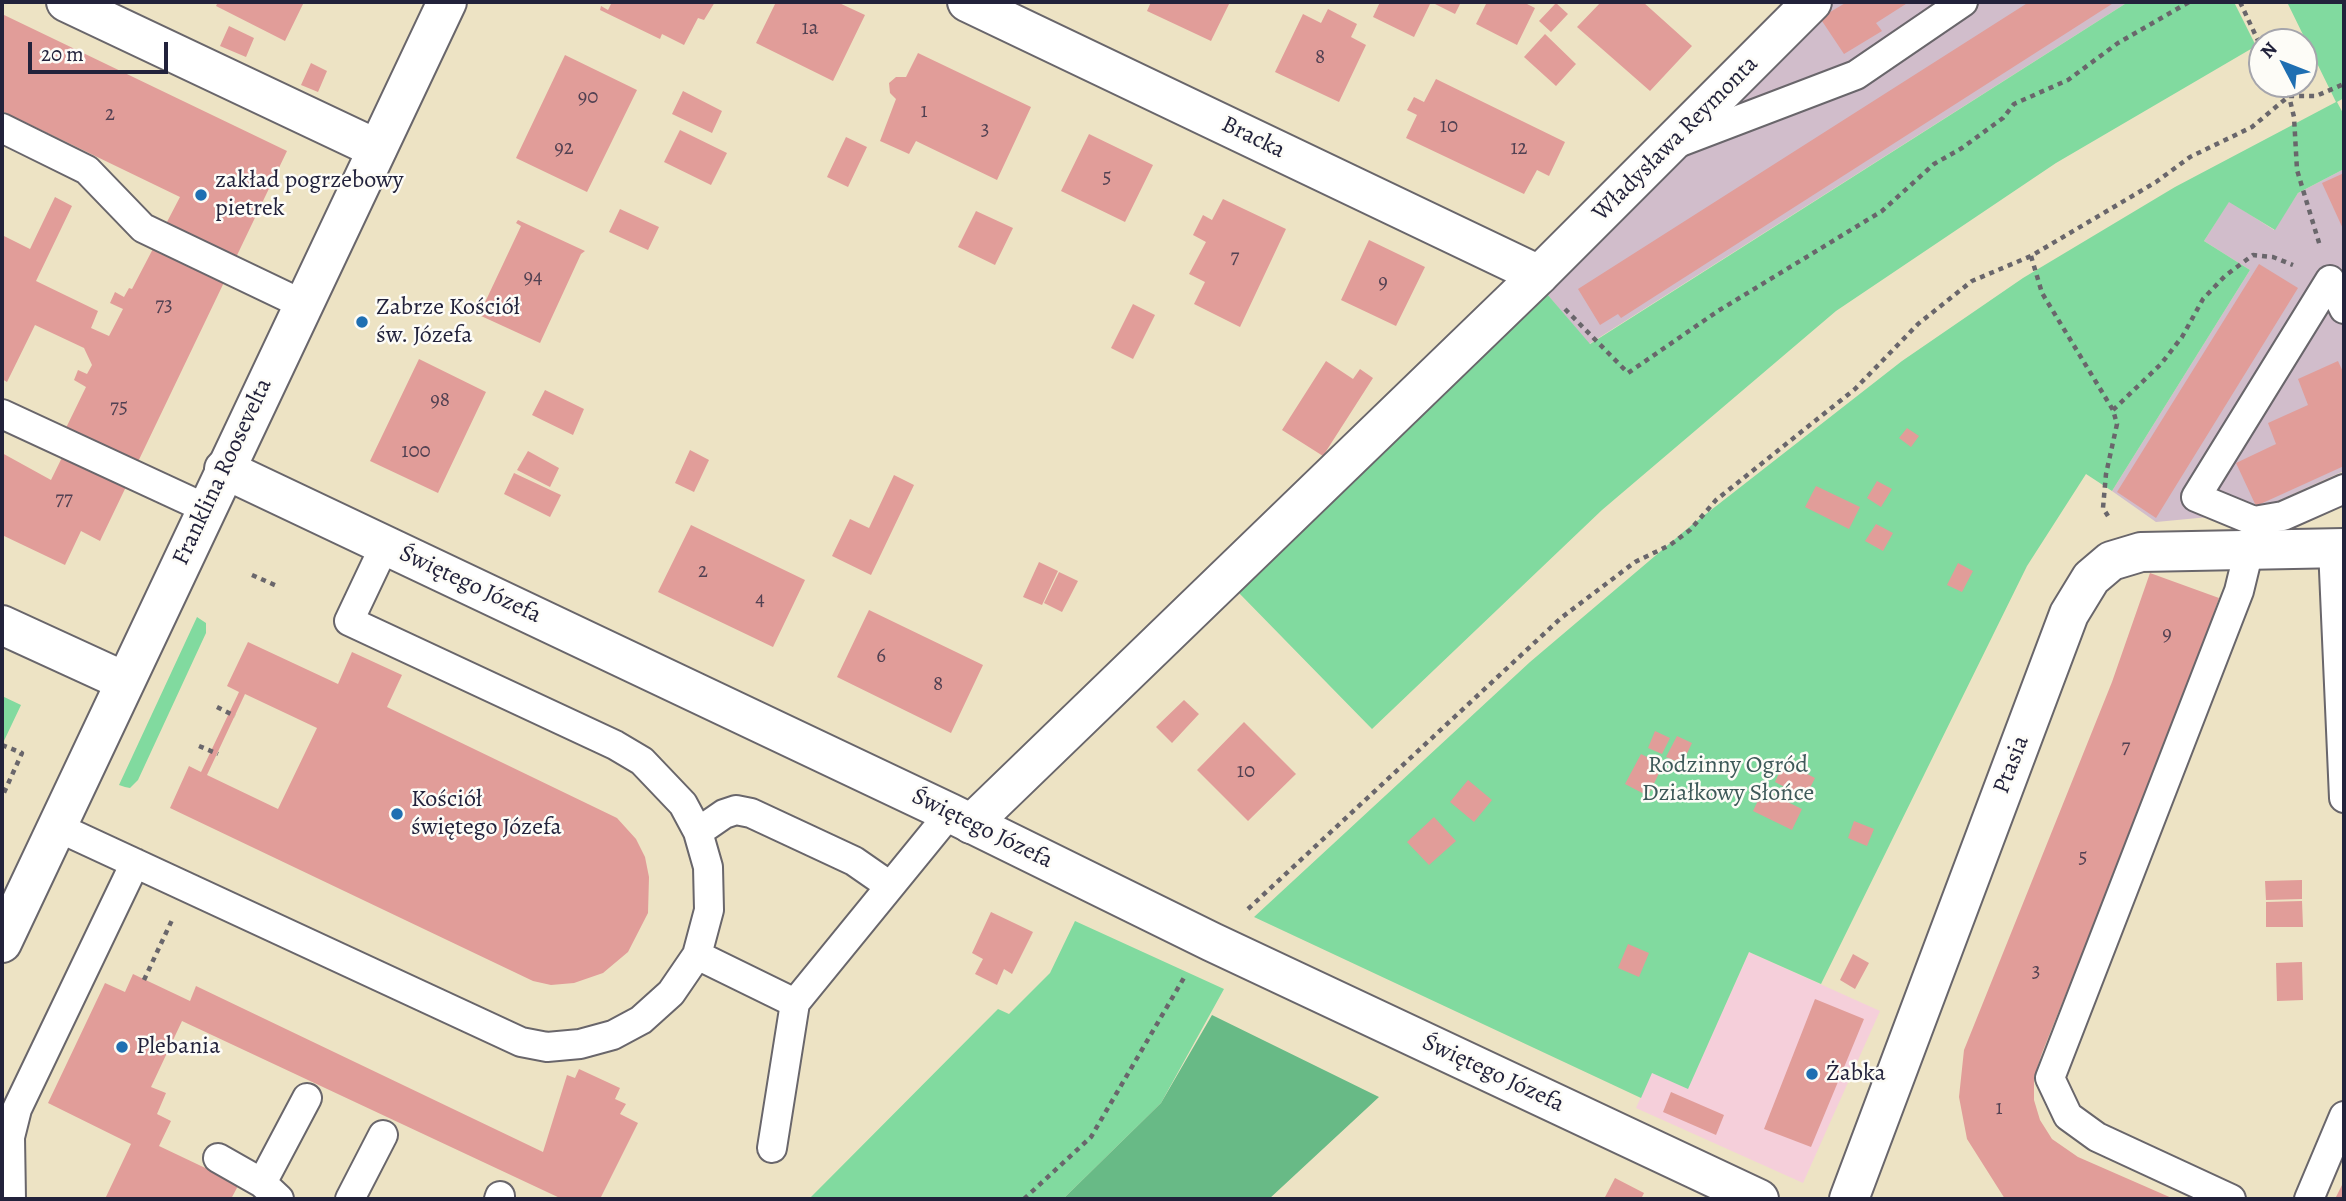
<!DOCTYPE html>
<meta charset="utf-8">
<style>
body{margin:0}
#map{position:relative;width:2346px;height:1201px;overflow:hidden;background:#ede3c4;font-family:Alegreya,serif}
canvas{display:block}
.frame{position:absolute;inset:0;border:4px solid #22223b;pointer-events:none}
.north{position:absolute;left:2248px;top:28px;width:70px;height:70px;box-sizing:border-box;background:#fdfcf7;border:2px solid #a5a5ac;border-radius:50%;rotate:312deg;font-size:19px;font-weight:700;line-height:28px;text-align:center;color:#22223b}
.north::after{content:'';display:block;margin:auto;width:24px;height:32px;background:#1f6fb2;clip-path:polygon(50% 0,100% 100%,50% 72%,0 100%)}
.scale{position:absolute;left:28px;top:42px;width:140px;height:32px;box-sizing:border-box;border:4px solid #22223b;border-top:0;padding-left:9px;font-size:21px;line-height:24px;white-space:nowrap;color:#22223b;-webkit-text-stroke:5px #fdfcf7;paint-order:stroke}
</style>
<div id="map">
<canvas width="2346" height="1201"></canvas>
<div class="frame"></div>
<div class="north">N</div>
<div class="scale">20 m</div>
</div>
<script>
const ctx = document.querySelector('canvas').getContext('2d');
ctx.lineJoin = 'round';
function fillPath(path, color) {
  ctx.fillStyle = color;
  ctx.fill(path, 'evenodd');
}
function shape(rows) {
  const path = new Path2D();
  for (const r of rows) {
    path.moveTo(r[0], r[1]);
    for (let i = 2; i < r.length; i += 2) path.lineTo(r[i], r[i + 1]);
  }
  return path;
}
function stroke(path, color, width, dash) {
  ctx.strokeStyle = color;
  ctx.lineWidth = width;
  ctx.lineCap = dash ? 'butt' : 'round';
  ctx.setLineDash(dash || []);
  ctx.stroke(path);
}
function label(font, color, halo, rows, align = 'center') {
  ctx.font = font + ' Alegreya,serif';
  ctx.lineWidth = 5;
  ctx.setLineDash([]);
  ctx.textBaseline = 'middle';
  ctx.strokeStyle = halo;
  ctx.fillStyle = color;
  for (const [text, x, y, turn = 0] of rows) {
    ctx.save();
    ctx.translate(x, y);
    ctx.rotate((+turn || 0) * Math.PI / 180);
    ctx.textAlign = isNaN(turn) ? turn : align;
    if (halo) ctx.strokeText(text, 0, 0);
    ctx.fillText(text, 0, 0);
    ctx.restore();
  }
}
fillPath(shape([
 [1749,952,1880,1011,1803,1183,1636,1108,1652,1072,1688,1088]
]), '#f5cfda');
fillPath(shape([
 [1829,2,2128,2,1589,344,1541,287],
 [2344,169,2344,471,2251,513,2156,522,2112,491,2250,270,2204,241,2229,201,2274,230,2298,193]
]), '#d1bdcb');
fillPath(shape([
 [2128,2,2234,2,2256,46,2056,163,1836,311,1602,510,1372,729,1239,593,1389,437,1541,287,1590,344],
 [2287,2,2344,2,2344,98,2337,102,2344,115,2344,169,2298,193,2275,230,2229,202,2204,241,2250,270,2112,491,2086,474,2027,566,1821,984,1749,952,1688,1089,1652,1073,1641,1098,1254,917,1530,662,1688,528,1902,361,2023,278,2175,187,2336,102],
 [197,617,206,623,206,633,138,780,130,788,125,787,119,785],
 [2,696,21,705,2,745],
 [1075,921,1224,989,1161,1103,1063,1199,809,1199,998,1009,1009,1014,1050,973]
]), '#81da9f');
fillPath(shape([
 [1212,1015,1379,1097,1269,1199,1063,1199,1161,1103]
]), '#68ba86');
fillPath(shape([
 [218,2,304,2,285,41,216,6],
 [612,2,715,2,704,20,698,18,684,45,662,34,660,39,600,10,601,6,608,10],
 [776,2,837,2,865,15,833,81,756,43],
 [1151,2,1230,2,1211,41,1147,11],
 [1380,2,1431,2,1414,37,1373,17],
 [1437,2,1461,2,1455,14,1435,4],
 [1487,2,1523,2,1535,8,1517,45,1476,24],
 [1601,2,1643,2,1692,46,1650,91,1577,27],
 [1847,2,1909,2,1876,23,1882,31,1844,54,1820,18],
 [2029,2,2115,2,1621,318,1618,314,1600,325,1578,289],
 [1556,3,1568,14,1551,32,1539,21],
 [1328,9,1357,24,1351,37,1366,45,1339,102,1275,72,1303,14,1321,23],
 [2,14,287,151,100,541,81,531,65,565,2,535,2,453,51,480,74,433,65,430,86,387,74,380,78,370,87,374,92,365,84,348,35,325,7,382,2,379,2,235,30,249,55,197,72,206,36,281,98,311,91,328,109,336,123,309,110,303,115,292,124,297,129,288,132,289,180,197,2,111],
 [229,26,254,38,246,57,220,46],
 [1545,34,1576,64,1556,86,1524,57],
 [918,53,1031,107,997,180,916,141,909,154,880,141,896,99,890,93,889,83,896,77,906,77],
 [565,55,637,90,587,192,516,158],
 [311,63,327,71,318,92,301,85],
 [1436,79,1565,142,1549,176,1537,170,1524,194,1406,138,1417,115,1407,110,1414,97,1424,102],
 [683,91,722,111,712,133,672,114],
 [680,130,727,153,711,185,664,162],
 [1089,134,1153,165,1125,222,1061,191],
 [846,137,867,147,848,187,827,177],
 [2344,173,2344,231,2322,183],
 [1223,199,1286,229,1240,327,1194,304,1205,282,1189,274,1206,242,1193,235,1203,215,1212,220],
 [620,209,659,227,648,250,609,232],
 [976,211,1013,228,995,265,958,247],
 [518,220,585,251,581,254,540,343,479,315,521,226,516,223],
 [1369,240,1425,267,1396,326,1341,300],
 [2259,264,2298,288,2156,518,2117,492],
 [1133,304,1155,315,1133,359,1111,348],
 [419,359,486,392,438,493,370,461],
 [1326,361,1353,379,1360,369,1373,378,1323,456,1282,430],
 [2338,361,2344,374,2344,466,2256,506,2236,463,2276,444,2268,423,2308,405,2298,379],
 [545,390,584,409,573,435,532,415],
 [1907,428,1919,436,1911,447,1899,438],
 [690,450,709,460,694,492,675,483],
 [528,451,559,468,550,487,517,470],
 [514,473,561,495,550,517,504,494],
 [894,475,914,485,871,575,832,556,850,519,869,528],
 [1877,481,1892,489,1881,507,1867,498],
 [1816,486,1860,507,1849,529,1805,507],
 [1876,524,1893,533,1883,551,1865,541],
 [691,525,805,580,773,647,658,592],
 [1039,562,1058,571,1042,605,1023,597],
 [1958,563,1973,571,1962,592,1947,585],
 [1059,572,1078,581,1062,612,1044,603],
 [2150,573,2219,598,2181,708,2042,1053,2034,1078,2034,1100,2040,1120,2052,1139,2078,1157,2174,1199,2005,1199,1967,1139,1959,1097,1964,1050,2112,682],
 [869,610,983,665,951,733,837,677],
 [248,642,338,684,352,652,402,675,387,707,617,818,636,839,645,857,649,877,648,913,628,952,603,973,574,983,551,985,533,981,170,808,189,766,201,772,239,692,227,686],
 [245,694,317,728,278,809,207,775],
 [1184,700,1199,714,1172,743,1156,727],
 [1244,722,1296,774,1248,821,1197,770],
 [1655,731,1670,738,1662,754,1648,748],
 [1677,736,1692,743,1682,764,1666,757],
 [1641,754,1663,765,1648,796,1625,784],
 [1784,762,1815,778,1805,798,1775,782],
 [1468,780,1492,800,1474,822,1450,802],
 [1763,790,1802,809,1792,830,1753,811],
 [1434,817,1456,841,1429,865,1407,842],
 [1854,821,1874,829,1867,846,1848,838],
 [2302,880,2302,899,2266,900,2265,881],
 [2302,901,2303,927,2266,927,2266,902],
 [991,912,1033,932,1012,974,1004,969,997,985,975,974,983,959,972,953],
 [1628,944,1649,953,1639,977,1618,968],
 [1853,954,1869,963,1855,989,1840,980],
 [2302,962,2303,1000,2277,1001,2276,963],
 [133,974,190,1001,196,986,543,1152,567,1075,575,1078,579,1069,620,1088,615,1099,626,1104,620,1114,638,1123,600,1199,562,1199,182,1021,151,1087,166,1093,157,1114,171,1121,159,1146,239,1184,231,1199,105,1199,131,1144,48,1103,105,983,125,992],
 [1815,999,1864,1019,1811,1147,1764,1129],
 [1671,1092,1724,1115,1716,1135,1663,1112],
 [1615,1178,1644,1193,1641,1199,1604,1199],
 [2344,1181,2344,1199,2335,1199]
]), '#e19d99');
const service = shape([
 [2,128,87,170,143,228,302,304],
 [1675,144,1856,75,1963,2],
 [2344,309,2330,280,2196,497,2254,521,2283,516,2344,489],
 [2,414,205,508],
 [2333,548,2344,798],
 [57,827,521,1042,547,1047,580,1044,613,1035,641,1020,671,993,697,955,709,910,708,867,698,832,683,804,642,761,615,745,349,621,385,545],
 [698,832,724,814,736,810,751,813,854,861,890,886],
 [697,955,795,1003],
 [772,1148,795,1003,950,813],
 [218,1158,262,1183,279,1199],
 [262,1183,307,1098],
 [11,1199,10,1137,17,1109,135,863],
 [350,1199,383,1135],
 [499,1199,500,1196],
 [2231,1199,2097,1137,2068,1116,2050,1078,2239,591,2249,550],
 [2309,1199,2344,1116]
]);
const pedestrian = shape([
 [971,824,1539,275]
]);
const minor = shape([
 [66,2,377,149],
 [967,2,1539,275,1812,2],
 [224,469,950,813,1212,942,1759,1199],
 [2,625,124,681],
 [1849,1199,2069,614,2091,578,2111,561,2141,552,2344,548]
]);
const tertiary = shape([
 [2,943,447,2]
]);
stroke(service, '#69666b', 32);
stroke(pedestrian, '#69666b', 42);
stroke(minor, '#69666b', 42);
stroke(tertiary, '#69666b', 42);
stroke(shape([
 [2240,2,2262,49],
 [2282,84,2289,96,2294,117,2297,170,2320,246],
 [2031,256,2042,293,2113,410,2117,424,2106,474,2103,508,2108,516],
 [1565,309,1628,373,1718,311,1882,211,1934,164,1962,148,2003,118,2014,104,2068,80,2118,43,2189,2],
 [2113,410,2161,364,2182,337,2203,299,2225,276,2253,255,2273,257,2293,265],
 [252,575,277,586],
 [217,707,235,716],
 [2,745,22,753,2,797],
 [199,746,218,754],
 [1248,909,1561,618,1635,562,1670,545,1690,530,1716,500,1855,389,1918,324,1972,281,2031,256,2156,182,2190,157,2252,127,2289,96,2316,96,2344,84],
 [144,980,172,920],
 [1024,1199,1091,1137,1185,976]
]), '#69666b', 4.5, [5, 5]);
stroke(service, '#fff', 28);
stroke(pedestrian, '#fff', 38);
stroke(minor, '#fff', 38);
stroke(tertiary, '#fff', 38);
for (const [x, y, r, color] of [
 [201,195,7,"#1f6fb2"],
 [362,322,7,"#1f6fb2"],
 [397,814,7,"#1f6fb2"],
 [122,1047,7,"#1f6fb2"],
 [1812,1074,7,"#1f6fb2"]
]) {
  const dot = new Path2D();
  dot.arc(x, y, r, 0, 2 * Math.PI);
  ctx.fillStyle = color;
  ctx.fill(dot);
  stroke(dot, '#fdfcf7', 2.5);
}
label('21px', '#524152', null, [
 ["1a",810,29],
 ["8",1320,58],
 ["90",588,98],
 ["1",924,112],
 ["2",110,115],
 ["10",1449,127],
 ["3",985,130],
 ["92",564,149],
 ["12",1519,149],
 ["5",1107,178],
 ["7",1235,258],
 ["94",533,278],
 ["9",1383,283],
 ["73",164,306],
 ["98",440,401],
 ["75",119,408],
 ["100",416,452],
 ["77",64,500],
 ["2",703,572],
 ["4",760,600],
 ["9",2167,635],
 ["6",881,657],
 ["8",938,685],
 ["7",2126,748],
 ["10",1246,772],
 ["5",2083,858],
 ["3",2036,972],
 ["1",1999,1109]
]);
label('24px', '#22223b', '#fdfcf7', [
 ["Bracka",1253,138,26],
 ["Władysława Reymonta",1676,139,-45],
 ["Franklina Roosevelta",223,472,-65],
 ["Świętego Józefa",470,585,25],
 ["Ptasia",2012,765,-69],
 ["Świętego Józefa",982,829,26],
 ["Świętego Józefa",1493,1074,25]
]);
label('24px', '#22223b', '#fdfcf7', [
 ["zakład pogrzebowy",215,181],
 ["pietrek",215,209],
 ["Zabrze Kościół",376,308],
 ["św. Józefa",376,336],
 ["Kościół",411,800],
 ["świętego Józefa",411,828],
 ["Plebania",136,1047],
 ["Żabka",1826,1074]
], 'left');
label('24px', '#3e5959', '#fdfcf7', [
 ["Rodzinny Ogród",1728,766],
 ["Działkowy Słońce",1728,794]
]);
</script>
